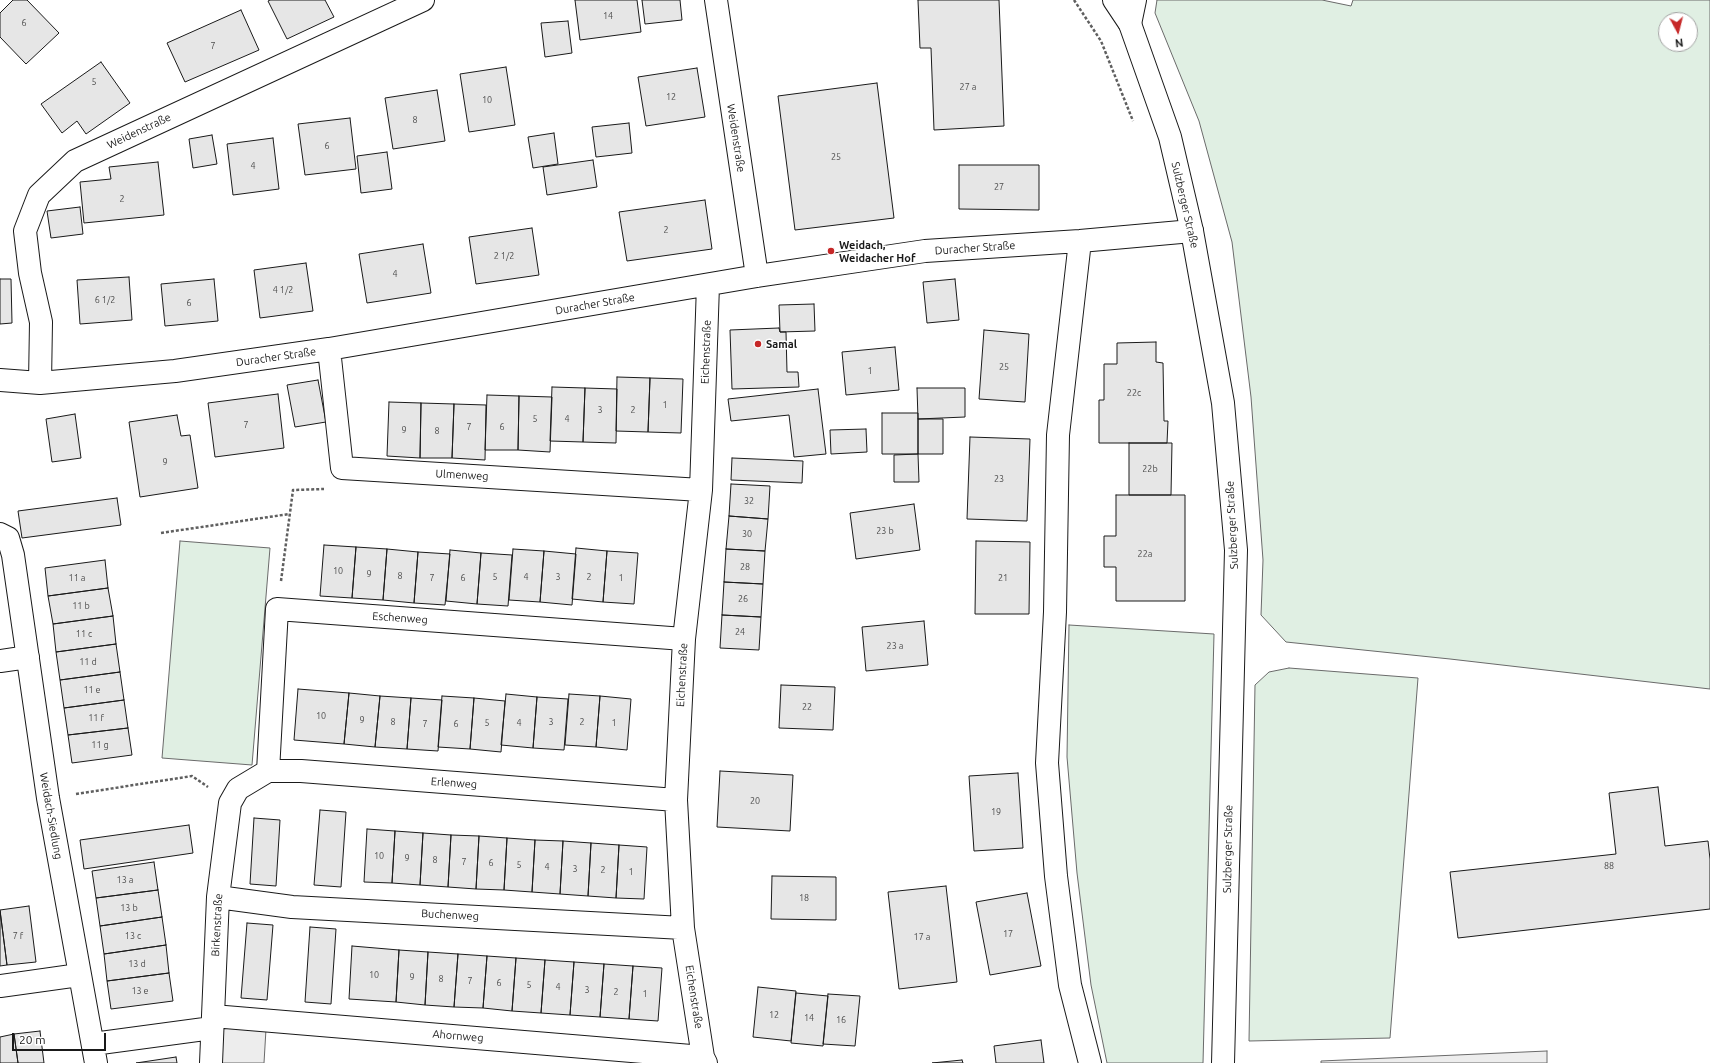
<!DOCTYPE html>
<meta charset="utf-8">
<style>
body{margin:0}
#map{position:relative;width:1710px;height:1063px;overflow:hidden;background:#fff;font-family:Ubuntu,sans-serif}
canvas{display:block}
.north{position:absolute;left:1658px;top:12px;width:40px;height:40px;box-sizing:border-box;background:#fff;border:1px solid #a3a3a3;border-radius:50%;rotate:173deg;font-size:11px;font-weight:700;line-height:16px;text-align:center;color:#1a1a1a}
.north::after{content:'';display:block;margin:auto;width:14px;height:18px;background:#c62828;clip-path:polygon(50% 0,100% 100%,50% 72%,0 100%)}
.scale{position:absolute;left:12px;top:1033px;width:94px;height:18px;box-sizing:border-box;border:2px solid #1a1a1a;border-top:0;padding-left:5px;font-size:12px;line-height:14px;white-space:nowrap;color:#1a1a1a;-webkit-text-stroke:3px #fff;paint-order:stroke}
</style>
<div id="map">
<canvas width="1710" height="1063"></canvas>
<div class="north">N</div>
<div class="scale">20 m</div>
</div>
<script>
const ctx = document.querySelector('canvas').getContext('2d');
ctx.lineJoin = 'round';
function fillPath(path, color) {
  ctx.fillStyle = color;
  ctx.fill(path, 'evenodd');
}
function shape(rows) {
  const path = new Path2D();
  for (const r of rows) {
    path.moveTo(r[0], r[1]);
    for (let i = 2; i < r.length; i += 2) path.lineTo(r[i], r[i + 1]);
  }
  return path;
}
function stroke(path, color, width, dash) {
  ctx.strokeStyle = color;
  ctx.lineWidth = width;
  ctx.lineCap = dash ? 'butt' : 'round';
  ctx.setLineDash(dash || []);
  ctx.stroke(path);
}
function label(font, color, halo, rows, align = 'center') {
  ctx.font = font + ' Ubuntu,sans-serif';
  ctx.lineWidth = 3;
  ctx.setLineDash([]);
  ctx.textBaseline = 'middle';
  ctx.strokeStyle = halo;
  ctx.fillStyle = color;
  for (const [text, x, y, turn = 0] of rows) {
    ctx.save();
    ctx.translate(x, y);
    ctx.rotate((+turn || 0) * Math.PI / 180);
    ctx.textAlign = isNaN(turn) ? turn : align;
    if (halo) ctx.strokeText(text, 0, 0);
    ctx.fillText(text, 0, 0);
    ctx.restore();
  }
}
const green = shape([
 [1157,0,1322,0,1351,6,1353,0,1710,0,1710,689,1450,659,1286,642,1261,615,1263,560,1251,397,1232,242,1199,121,1155,13,1157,0],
 [1666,20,1690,20,1690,44,1666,44,1666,20],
 [180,541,270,548,252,765,162,758,180,541],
 [1069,625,1214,634,1203,1063,1107,1063,1091,985,1077,873,1067,757,1069,625],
 [1289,668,1418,678,1390,1038,1249,1041,1255,685,1269,672,1289,668]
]);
fillPath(green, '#e0efe3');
stroke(green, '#6a6a6a', 1);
const parking = shape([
 [223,1026,266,1029,264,1063,222,1063,223,1026],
 [1547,1051,1547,1063,1321,1063,1321,1061,1547,1051]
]);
fillPath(parking, '#ededed');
stroke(parking, '#6a6a6a', 1);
const building = shape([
 [13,0,27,0,59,33,26,64,0,37,0,13,13,0],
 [270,0,325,0,334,17,287,39,268,1,270,0],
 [575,0,637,0,641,32,580,40,575,0],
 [642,0,680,0,682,20,645,24,642,0],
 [918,0,999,0,1004,126,934,130,931,48,920,48,918,0],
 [241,10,259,50,185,82,167,43,241,10],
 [568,21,572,53,545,57,541,23,568,21],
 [101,62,130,103,86,134,77,121,62,133,41,104,101,62],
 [506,67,515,125,469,132,460,74,506,67],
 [697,68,705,117,646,126,638,77,697,68],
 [877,83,894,218,795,230,778,96,877,83],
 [437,90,445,141,393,149,385,98,437,90],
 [350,118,356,169,305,175,298,124,350,118],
 [629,123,632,153,596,157,592,127,629,123],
 [554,133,558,164,533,168,528,137,554,133],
 [212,135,217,164,193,168,189,139,212,135],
 [273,138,279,189,233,195,227,144,273,138],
 [387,152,392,189,361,193,357,156,387,152],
 [593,160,597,187,547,195,543,167,593,160],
 [158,162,164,215,84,223,80,182,111,179,109,167,158,162],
 [959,165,1039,165,1039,210,959,209,959,165],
 [705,200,712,249,627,261,619,212,705,200],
 [80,207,83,234,51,238,47,211,80,207],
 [532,228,539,275,476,284,469,237,532,228],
 [423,244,431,293,367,303,359,254,423,244],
 [306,263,313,311,260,318,254,270,306,263],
 [129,277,132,320,80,324,77,280,129,277],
 [0,279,11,279,12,323,0,324,0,279],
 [214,279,218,321,165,326,161,284,214,279],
 [955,279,959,320,927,323,923,282,955,279],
 [814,304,815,331,780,332,779,305,814,304],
 [779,328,780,332,786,332,787,372,798,372,799,387,732,389,730,330,779,328],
 [984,330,1029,334,1025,402,979,399,984,330],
 [1156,342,1156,362,1163,363,1164,421,1168,421,1167,443,1099,443,1099,400,1104,400,1104,364,1117,364,1117,343,1156,342],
 [895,347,899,390,846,395,842,352,895,347],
 [617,377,650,378,648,432,616,431,617,377],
 [650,378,683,379,681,433,648,432,650,378],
 [318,380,326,422,295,427,287,385,318,380],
 [552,387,585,388,583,442,550,441,552,387],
 [585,388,617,389,616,443,583,442,585,388],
 [917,388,965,388,965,417,918,419,917,388],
 [818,389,826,454,794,457,789,415,731,421,728,399,818,389],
 [278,394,284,448,215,457,208,403,278,394],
 [487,395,519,396,518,450,485,450,487,395],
 [519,396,552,397,550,452,518,450,519,396],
 [389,402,421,403,420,458,387,456,389,402],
 [421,403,454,404,452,458,420,458,421,403],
 [454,404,486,405,485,460,452,458,454,404],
 [882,413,918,413,918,454,882,454,882,413],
 [75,414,81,458,52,462,46,419,75,414],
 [177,415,181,436,190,435,198,488,140,497,129,422,177,415],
 [918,419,943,419,943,454,918,454,918,419],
 [866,429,867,452,831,454,830,430,866,429],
 [970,437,1030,439,1027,521,967,519,970,437],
 [1129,443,1172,443,1171,495,1129,495,1129,443],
 [918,454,919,482,894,482,894,455,918,454],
 [732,458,803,461,802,483,731,480,732,458],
 [731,484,770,486,768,519,729,516,731,484],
 [1116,495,1185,495,1185,601,1116,601,1116,567,1104,567,1104,536,1116,536,1116,495],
 [117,498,121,525,22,538,18,511,117,498],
 [914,504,920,550,856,559,850,513,914,504],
 [729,516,768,519,765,551,726,549,729,516],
 [976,541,1030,542,1029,614,975,614,976,541],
 [324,545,356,547,352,598,320,596,324,545],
 [356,547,387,549,383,600,352,598,356,547],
 [576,548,607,551,603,602,572,599,576,548],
 [387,549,418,552,414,603,383,600,387,549],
 [513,549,544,551,540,602,509,600,513,549],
 [726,549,765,551,763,584,724,582,726,549],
 [450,550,481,553,477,604,446,601,450,550],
 [544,551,576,554,572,605,540,602,544,551],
 [607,551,638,553,634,604,603,602,607,551],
 [418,552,450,554,445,605,414,603,418,552],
 [481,553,512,555,508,606,477,604,481,553],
 [105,560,108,588,48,596,45,568,105,560],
 [724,582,763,584,761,617,722,615,724,582],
 [108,588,113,616,53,624,48,596,108,588],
 [722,615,761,617,759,650,720,648,722,615],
 [113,616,116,644,56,652,53,624,113,616],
 [924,621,928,665,866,671,862,627,924,621],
 [116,644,120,672,60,680,56,652,116,644],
 [120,672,124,700,64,708,60,680,120,672],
 [781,685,835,687,833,730,779,728,781,685],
 [298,689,349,693,344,744,294,740,298,689],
 [349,693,380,696,375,747,344,744,349,693],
 [506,694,537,697,533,748,501,745,506,694],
 [569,694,600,696,596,747,565,745,569,694],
 [380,696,411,698,407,749,375,747,380,696],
 [442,696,474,698,470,749,438,747,442,696],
 [600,696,631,699,627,750,596,747,600,696],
 [537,697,568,699,564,750,533,748,537,697],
 [411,698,442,700,438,751,407,749,411,698],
 [474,698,505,701,501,752,470,749,474,698],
 [124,700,128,728,68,735,64,708,124,700],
 [128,728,132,755,72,763,68,735,128,728],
 [720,771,793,775,790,831,717,827,720,771],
 [1018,773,1023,848,974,851,969,776,1018,773],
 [1658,787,1665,846,1708,841,1710,859,1710,909,1458,938,1450,872,1616,854,1609,793,1658,787],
 [320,810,346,812,341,887,314,885,320,810],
 [254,818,280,820,276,886,250,884,254,818],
 [189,825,193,853,84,869,80,840,189,825],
 [367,829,395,831,392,883,364,882,367,829],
 [395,831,423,833,420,885,392,883,395,831],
 [423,833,451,835,448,887,420,885,423,833],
 [451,835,479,836,476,889,448,887,451,835],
 [479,836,507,838,504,890,476,889,479,836],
 [507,838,535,840,532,892,504,890,507,838],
 [535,840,563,841,560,894,532,892,535,840],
 [563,841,591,843,588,896,560,894,563,841],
 [591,843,619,845,616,898,588,896,591,843],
 [619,845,647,847,644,899,616,898,619,845],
 [154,862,158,890,96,898,92,871,154,862],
 [772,876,836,877,836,920,771,919,772,876],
 [946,886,957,982,899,989,888,892,946,886],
 [158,890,162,917,100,926,96,898,158,890],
 [1027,893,1041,966,990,975,976,902,1027,893],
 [29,906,36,962,7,965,0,910,29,906],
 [0,911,7,965,0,966,0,911],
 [162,917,166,945,104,954,100,926,162,917],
 [247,923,273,925,267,1000,241,998,247,923],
 [310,927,336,929,331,1004,305,1002,310,927],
 [166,945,169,973,107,981,104,954,166,945],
 [352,946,399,950,396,1002,349,999,352,946],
 [399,950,428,952,425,1005,396,1002,399,950],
 [428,952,458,954,454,1007,425,1005,428,952],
 [458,954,487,956,483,1008,454,1007,458,954],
 [487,956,516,958,512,1011,483,1008,487,956],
 [516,958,545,960,541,1013,512,1011,516,958],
 [545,960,574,962,570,1015,541,1013,545,960],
 [574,962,604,964,600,1017,570,1015,574,962],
 [604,964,633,966,629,1019,600,1017,604,964],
 [633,966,662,968,658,1021,629,1019,633,966],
 [169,973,173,1001,111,1009,107,981,169,973],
 [758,987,796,991,791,1041,753,1037,758,987],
 [796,993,828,996,823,1046,791,1043,796,993],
 [828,994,860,996,855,1046,823,1044,828,994],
 [40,1031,44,1063,18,1063,14,1034,40,1031],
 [14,1034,18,1063,0,1063,0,1037,14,1034],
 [1041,1040,1044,1063,996,1063,994,1046,1041,1040],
 [176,1057,177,1063,136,1063,176,1057],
 [962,1060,963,1063,932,1063,962,1060]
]);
fillPath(building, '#e6e6e6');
stroke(building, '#1a1a1a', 1);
const street = shape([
 [716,0,757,276],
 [1130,24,1135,0],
 [1080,241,1058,435,1055,612,1047,763,1056,876,1070,985,1090,1063],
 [329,349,342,468,701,490],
 [0,380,40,383,175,371,329,349,757,276,925,251,1080,241,1192,231],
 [40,383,41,322,30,273,25,231,39,195,75,161,423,0],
 [0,534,8,538,13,555,48,798,96,1063],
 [0,661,28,657],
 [268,771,277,609,684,639],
 [218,897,292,907,683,928],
 [0,986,79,975],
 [213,1016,703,1057],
 [93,1044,212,1028],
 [211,1063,218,897,230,803,238,789,268,771,301,771,676,800],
 [706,1063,703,1057,683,928,676,800,684,639,701,490,708,285]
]);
const secondary = shape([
 [1114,0,1130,24,1170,137,1192,231,1223,403,1236,550,1223,1063]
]);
stroke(street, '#1a1a1a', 24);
stroke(secondary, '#1a1a1a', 24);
stroke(shape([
 [1074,0,1101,41,1133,121],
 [161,533,289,514],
 [281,581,293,490,324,489],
 [76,794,192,776,208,787]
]), '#5f5f5f', 2.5, [3, 2]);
stroke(street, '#fff', 22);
stroke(secondary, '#fff', 22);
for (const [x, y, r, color] of [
 [831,251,4,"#c62828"],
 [758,344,4,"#c62828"]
]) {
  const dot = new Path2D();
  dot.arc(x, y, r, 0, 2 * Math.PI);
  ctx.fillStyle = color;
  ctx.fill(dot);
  stroke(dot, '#fff', 1.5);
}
label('9px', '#4d4d4d', null, [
 ["14",608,16],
 ["6",24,23],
 ["7",213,46],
 ["5",94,82],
 ["27 a",968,87],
 ["12",671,97],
 ["10",487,100],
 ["8",415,120],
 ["6",327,146],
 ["25",836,157],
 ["4",253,166],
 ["27",999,187],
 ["2",122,199],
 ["2",666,230],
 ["2 1/2",504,256],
 ["4",395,274],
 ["4 1/2",283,290],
 ["6 1/2",105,300],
 ["6",189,303],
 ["25",1004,367],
 ["1",870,371],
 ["22c",1134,393],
 ["1",665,405],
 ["3",600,410],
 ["2",633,410],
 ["5",535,419],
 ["4",567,419],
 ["7",246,425],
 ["7",469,427],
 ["6",502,427],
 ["9",404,430],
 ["8",437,431],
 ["9",165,462],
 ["22b",1150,469],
 ["23",999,479],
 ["32",749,501],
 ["23 b",885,531],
 ["30",747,534],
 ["22a",1145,554],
 ["28",745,567],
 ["10",338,571],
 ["9",369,574],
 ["8",400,576],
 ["5",495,577],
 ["4",526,577],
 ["3",558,577],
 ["2",589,577],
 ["11 a",77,578],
 ["7",432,578],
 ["6",463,578],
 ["1",621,578],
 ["21",1003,578],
 ["26",743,599],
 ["11 b",81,606],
 ["24",740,632],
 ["11 c",84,634],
 ["23 a",895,646],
 ["11 d",88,662],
 ["11 e",92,690],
 ["22",807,707],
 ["10",321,716],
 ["11 f",96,718],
 ["9",362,720],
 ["8",393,722],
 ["3",551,722],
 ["2",582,722],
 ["5",487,723],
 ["4",519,723],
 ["1",614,723],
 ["7",425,724],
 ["6",456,724],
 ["11 g",100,745],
 ["20",755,801],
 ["19",996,812],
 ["10",379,856],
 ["9",407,858],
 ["8",435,860],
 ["7",464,862],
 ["6",491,863],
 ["5",519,865],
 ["88",1609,866],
 ["4",547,867],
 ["3",575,869],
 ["2",603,870],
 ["1",631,872],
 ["13 a",125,880],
 ["18",804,898],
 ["13 b",129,908],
 ["17",1008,934],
 ["7 f",18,936],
 ["13 c",133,936],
 ["17 a",922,937],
 ["13 d",137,964],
 ["10",374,975],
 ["9",412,977],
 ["8",441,979],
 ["7",470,981],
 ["6",499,983],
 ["5",529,985],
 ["4",558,987],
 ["3",587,990],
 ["13 e",140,991],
 ["2",616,992],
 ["1",645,994],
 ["12",774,1015],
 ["14",809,1018],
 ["16",841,1020]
]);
label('11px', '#1a1a1a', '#fff', [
 ["Weidenstraße",139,131,-25],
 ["Weidenstraße",736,138,81],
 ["Sulzberger Straße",1185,205,77],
 ["Duracher Straße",975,248,-4],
 ["Duracher Straße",595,304,-10],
 ["Eichenstraße",706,352,-88],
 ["Duracher Straße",276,357,-8],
 ["Ulmenweg",462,475,3],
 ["Sulzberger Straße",1232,525,-93],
 ["Eschenweg",400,618,4],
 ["Eichenstraße",682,675,-87],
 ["Erlenweg",454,783,4],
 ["Weidach-Siedlung",51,816,80],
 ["Sulzberger Straße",1228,849,-89],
 ["Buchenweg",450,915,3],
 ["Birkenstraße",217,925,-87],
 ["Eichenstraße",694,997,81],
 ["Ahornweg",458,1036,5]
]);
label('bold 11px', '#1a1a1a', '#fff', [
 ["Weidach,",839,245],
 ["Weidacher Hof",839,258],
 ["Samal",766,344]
], 'left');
</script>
